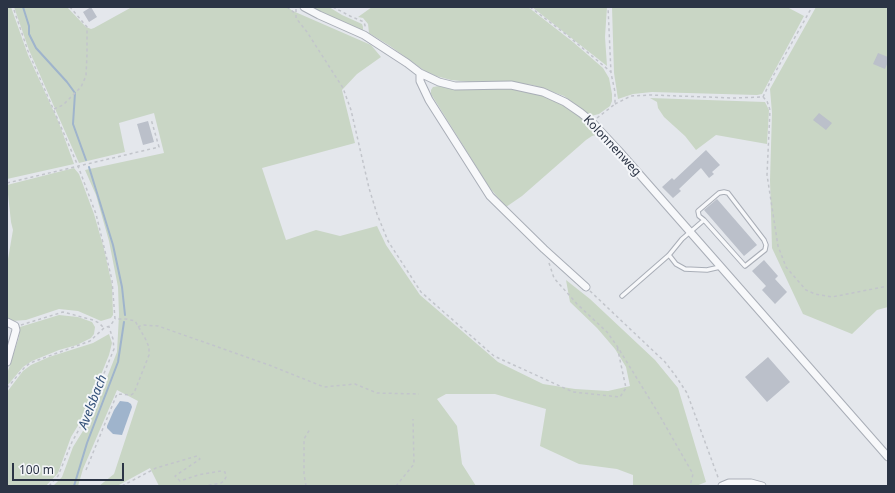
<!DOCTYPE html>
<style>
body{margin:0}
#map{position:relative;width:895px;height:493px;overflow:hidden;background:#e4e7ec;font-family:"Noto Sans",sans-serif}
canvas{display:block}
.frame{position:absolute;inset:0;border:8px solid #2b3445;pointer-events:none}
.scale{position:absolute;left:12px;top:463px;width:112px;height:18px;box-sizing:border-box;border:2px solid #2b3445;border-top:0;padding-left:5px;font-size:12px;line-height:14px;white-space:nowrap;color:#2b3445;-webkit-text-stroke:3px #f4f6f9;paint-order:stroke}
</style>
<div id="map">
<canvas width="895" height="493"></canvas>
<div class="frame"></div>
<div class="scale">100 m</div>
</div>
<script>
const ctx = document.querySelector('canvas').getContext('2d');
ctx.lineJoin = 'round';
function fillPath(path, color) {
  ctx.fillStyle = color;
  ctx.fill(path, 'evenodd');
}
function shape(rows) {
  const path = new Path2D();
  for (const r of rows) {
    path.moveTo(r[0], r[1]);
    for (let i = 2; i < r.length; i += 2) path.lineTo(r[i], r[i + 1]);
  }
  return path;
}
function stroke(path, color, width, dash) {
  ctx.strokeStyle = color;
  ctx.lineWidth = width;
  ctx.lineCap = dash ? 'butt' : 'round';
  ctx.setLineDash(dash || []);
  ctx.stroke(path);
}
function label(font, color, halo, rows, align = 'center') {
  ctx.font = font + ' "Noto Sans",sans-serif';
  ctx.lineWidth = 4;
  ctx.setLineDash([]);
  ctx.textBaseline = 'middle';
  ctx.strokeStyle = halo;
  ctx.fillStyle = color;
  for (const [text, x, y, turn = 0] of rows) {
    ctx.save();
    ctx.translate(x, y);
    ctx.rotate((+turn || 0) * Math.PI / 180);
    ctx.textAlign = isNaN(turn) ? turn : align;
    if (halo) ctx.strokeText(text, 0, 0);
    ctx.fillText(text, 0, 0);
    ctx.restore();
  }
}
fillPath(shape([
 [7,7,11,7,28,55,59,123,74,164,7,179],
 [14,7,67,7,86,27,91,29,94,28,132,7,287,7,293,11,371,45,381,57,357,74,342,90,355,143,262,168,286,240,316,230,340,236,377,226,386,245,420,295,498,362,543,384,575,389,608,391,630,386,626,367,615,349,597,328,570,302,566,280,590,299,655,360,678,388,706,482,696,486,633,486,633,475,617,469,579,464,540,446,546,409,495,394,446,394,437,399,457,426,462,464,476,486,159,486,150,468,117,486,99,486,114,474,138,401,117,390,83,469,78,486,53,486,62,477,73,447,91,418,117,352,119,315,118,287,109,241,96,195,85,170,164,153,154,113,119,123,125,152,79,163,29,50],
 [309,7,329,7,342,15,362,24,363,27,363,31],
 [372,7,528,7,573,42,603,68,609,78,612,94,612,101,610,106,599,114,591,116,564,96,533,85,493,81,470,82,451,80,436,76,425,71,390,46,369,33,368,24,363,18,358,17],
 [532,7,607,7,605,37,607,66],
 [612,7,787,7,804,16,762,94,757,95,652,92,633,94,618,99,614,73],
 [816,7,888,7,888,307,877,310,852,334,803,314,772,248,770,180,772,113,770,89],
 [439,86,459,89,514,89,541,94,562,104,579,116,595,132,596,135,592,136,586,140,522,196,506,207,489,187,431,94,431,90,433,87],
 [650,98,765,102,769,110,767,144,716,135,696,150,685,136,664,117,658,108,657,102],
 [74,168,79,174,94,214,104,249,112,285,113,315,111,318,101,321,78,311,59,309,26,320,12,321,7,317,7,265,13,230,11,222,7,185],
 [59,315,78,317,92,322,95,327,94,334,91,338,77,345,59,350,32,361,23,367,7,386,7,374,19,337,20,327],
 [109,334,112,343,109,355,85,414,71,437,58,473,46,486,7,486,7,392,23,371,31,365,49,357,93,343]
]), '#c9d6c5');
fillPath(shape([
 [120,401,128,402,131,404,132,407,122,435,113,434,107,428,107,426,114,410]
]), '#9fb4cc');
stroke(shape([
 [23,7,29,26,29,34,36,48,67,82,75,93,73,124,86,160],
 [89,167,113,245,122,287,125,315],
 [74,486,87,443,118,362,124,322]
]), '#9fb4cc', 2);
fillPath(shape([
 [91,7,97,17,89,22,83,12],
 [878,53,888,57,888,62,885,69,873,64],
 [819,113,832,123,826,130,813,120],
 [148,121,154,142,143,145,137,124],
 [706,150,720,165,712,172,714,174,709,178,701,168,679,189,681,191,673,198,662,187,672,178,674,180],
 [717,199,757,245,744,256,704,210],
 [764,260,778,276,775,279,787,292,775,304,762,290,766,286,752,271],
 [768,357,790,382,767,402,745,377]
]), '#bbc0ca');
const service = shape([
 [669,255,676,264,685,269,707,270,720,267],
 [622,296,669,255,682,239,704,220,745,266,765,250,766,245,764,240,728,193,724,192,719,193,698,211,699,216,704,220]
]);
const minor = shape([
 [304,7,319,15,364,35,407,63,420,73,439,82,455,86,511,85,543,92,565,102,581,113,592,122,619,151,888,457],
 [420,73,420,81,429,100,490,196,544,249,586,287],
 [7,322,15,326,16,330,7,362],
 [722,486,729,483,751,483,762,486]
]);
stroke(service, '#a9aeb7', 5.5);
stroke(minor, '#a9aeb7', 9);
stroke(shape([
 [287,7,296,14],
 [333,7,350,16,364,22,366,29],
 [530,7,567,35,611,72],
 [296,9,296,18,307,32,343,88,351,110,369,188,377,214,388,241,421,292,494,356,573,392,620,397,626,388,617,346],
 [763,97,772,78,812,7],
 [615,104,631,96,651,95,733,98,763,97,767,101,770,110,767,175,778,246,786,267,806,290,815,294,832,297,888,286],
 [54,109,63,105,81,87,86,76,87,54,87,27,70,7],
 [597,118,615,104,615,92,611,73,608,7],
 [7,183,159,147,151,119],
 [549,263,554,278,577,304,607,332,617,346,657,411,693,474,690,486],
 [590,291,665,362,675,375,687,393,719,480],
 [21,325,63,312,93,320,99,323,104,328],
 [138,327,142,325,158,326,269,365,324,387,355,384,377,393,419,394],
 [7,388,24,368,30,363,90,341,104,328,110,326,115,319,112,280,96,214,78,166,28,51,13,7],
 [86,470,117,394,131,395,134,393,149,355,149,347,145,338,135,321,126,319,115,319],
 [49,486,58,476,72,442,87,415,114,349,113,339,109,327],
 [122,486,156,468,197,456,200,459,175,476,180,481,198,475,221,471,225,472,226,477,224,481,221,483,205,486],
 [306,486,304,474,304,439,310,429],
 [396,486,414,464,413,419]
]), '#c2c5cb', 1.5, [3, 3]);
stroke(service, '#f7f8fa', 3.5);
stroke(minor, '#f7f8fa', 7);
label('12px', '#2b3445', '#f4f6f9', [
 ["Kolonnenweg",612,146,47]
]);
label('italic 13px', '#34527a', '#f4f6f9', [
 ["Avelsbach",93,402,-69]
]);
</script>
